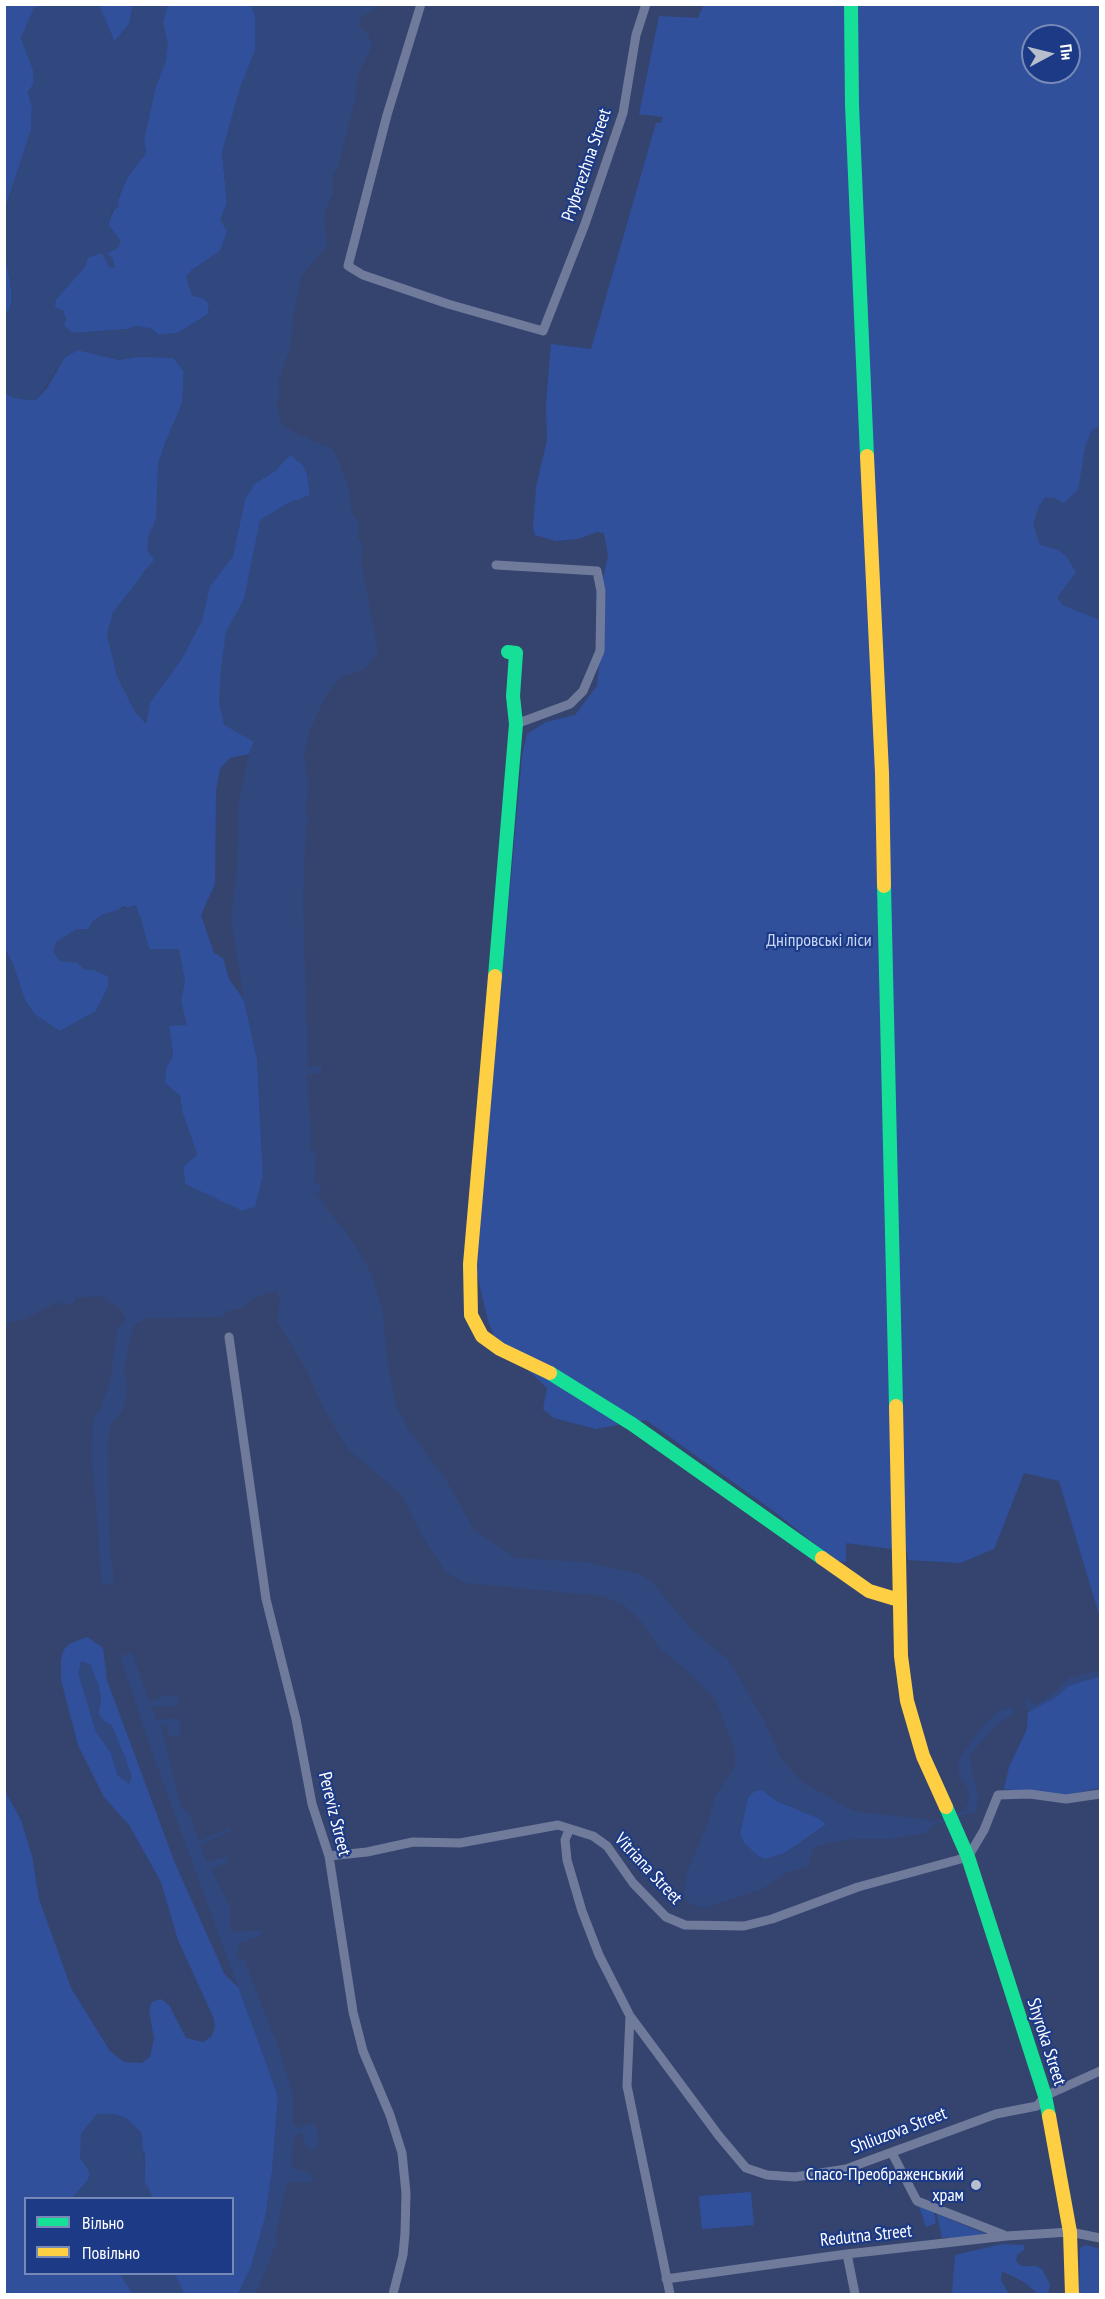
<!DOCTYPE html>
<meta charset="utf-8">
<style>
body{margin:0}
#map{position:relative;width:1105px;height:2299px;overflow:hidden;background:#34446e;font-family:"PT Sans Narrow",sans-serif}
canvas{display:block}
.frame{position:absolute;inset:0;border:6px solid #fff;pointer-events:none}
.legend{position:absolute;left:24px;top:2197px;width:210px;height:78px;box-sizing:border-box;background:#1c3a86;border:2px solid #7789b6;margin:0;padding:8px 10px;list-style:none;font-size:18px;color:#fff}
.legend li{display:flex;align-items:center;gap:12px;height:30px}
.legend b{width:30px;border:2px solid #7789b6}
.north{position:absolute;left:1021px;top:24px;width:60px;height:60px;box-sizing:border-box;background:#1c3a86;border:2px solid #7789b6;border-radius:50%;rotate:83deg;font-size:16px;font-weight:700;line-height:24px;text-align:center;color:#fff}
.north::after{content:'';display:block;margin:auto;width:21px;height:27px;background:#b8becc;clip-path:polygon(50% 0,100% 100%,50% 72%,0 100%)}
</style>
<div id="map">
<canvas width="1105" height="2299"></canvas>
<div class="frame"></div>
<ul class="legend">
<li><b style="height:8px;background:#16e098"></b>Вільно</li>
<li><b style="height:8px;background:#ffcf43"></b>Повільно</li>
</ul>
<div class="north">Пн</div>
</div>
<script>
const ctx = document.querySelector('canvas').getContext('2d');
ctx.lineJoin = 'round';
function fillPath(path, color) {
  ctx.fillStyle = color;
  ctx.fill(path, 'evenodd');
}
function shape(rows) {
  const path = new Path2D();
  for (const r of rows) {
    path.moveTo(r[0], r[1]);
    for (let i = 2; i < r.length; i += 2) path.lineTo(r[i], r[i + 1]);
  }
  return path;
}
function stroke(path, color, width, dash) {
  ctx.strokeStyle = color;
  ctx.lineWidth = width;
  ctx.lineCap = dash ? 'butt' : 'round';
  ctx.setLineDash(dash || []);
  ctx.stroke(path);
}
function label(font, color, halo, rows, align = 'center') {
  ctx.font = font + ' "PT Sans Narrow",sans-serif';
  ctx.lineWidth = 4.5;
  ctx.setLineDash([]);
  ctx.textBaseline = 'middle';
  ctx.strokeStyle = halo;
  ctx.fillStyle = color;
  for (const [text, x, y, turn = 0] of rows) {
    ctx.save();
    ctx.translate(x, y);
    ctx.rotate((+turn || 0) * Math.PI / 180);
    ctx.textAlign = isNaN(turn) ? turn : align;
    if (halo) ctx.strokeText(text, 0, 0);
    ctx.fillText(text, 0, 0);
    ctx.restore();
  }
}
fillPath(shape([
 [168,4,251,5,255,15,255,51,240,88,222,153,227,203,224,214,228,232,220,251,192,270,186,277,209,304,208,314,178,333,159,335,136,326,128,329,72,333,64,325,66,317,55,308,55,300,84,267,88,257,102,253,109,267,106,253,118,237,108,225,127,178,146,153,144,140,155,89,166,60,163,21],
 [704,4,1100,5,1100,1618,1059,1481,1024,1473,994,1549,960,1563,908,1560,907,1551,846,1543,846,1562,836,1561,775,1512,646,1420,596,1429,554,1418,543,1409,547,1388,496,1340,488,1321,477,1274,477,1251,522,756,527,734,546,722,575,715,597,686,606,594,603,578,608,556,604,533,597,532,578,539,556,541,535,535,533,528,536,487,547,440,546,403,551,344,591,349,656,123,661,123,663,117,639,114,659,16,698,18],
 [1033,36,1069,36,1069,72,1033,72],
 [5,5,41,5,34,8,21,38,33,70,34,83,28,92,32,107,31,130,5,208],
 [99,5,133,5,129,24,114,42],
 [4,246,12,296,10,309,5,313],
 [78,350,119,360,136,357,173,357,184,372,182,403,162,451,156,519,148,538,155,560,145,570,107,634,117,676,135,712,146,723,149,703,181,660,201,622,210,586,233,556,245,499,254,484,275,471,290,455,302,464,307,473,310,495,254,742,249,754,230,758,220,769,216,791,215,884,201,915,214,953,223,958,229,979,244,1000,257,1059,263,1176,255,1207,242,1211,185,1184,183,1167,197,1154,182,1111,180,1096,165,1083,166,1068,173,1055,169,1025,186,1025,181,1001,185,980,149,949,140,916,124,906,113,913,104,914,93,921,88,929,77,929,78,963,108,976,108,987,96,1011,60,1031,35,1015,25,1000,13,964,5,948,4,390,9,396,20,399,36,400,47,388,65,357],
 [87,1637,103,1648,107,1680,174,1861,225,1975,240,1989,278,2096,272,2172,265,2218,251,2267,238,2294,184,2294,175,2274,232,2274,232,2198,153,2198,145,2182,145,2154,126,2118,114,2114,97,2114,80,2157,90,2173,88,2180,72,2198,26,2198,26,2274,120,2274,133,2294,5,2294,4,1790,21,1820,32,1856,39,1899,71,1988,110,2051,124,2062,142,2063,150,2057,154,2039,149,2010,152,2002,161,1999,169,2005,186,2038,203,2042,211,2037,215,2028,214,2019,178,1940,161,1882,129,1825,104,1797,78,1745,61,1680,61,1661,63,1651,69,1644],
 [98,1683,101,1700,98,1713,104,1721,112,1726,127,1762,118,1776,111,1753,95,1730],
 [1100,1676,1100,1788,1067,1795,1004,1789,1009,1767,1027,1729,1028,1712,1056,1697,1068,1686],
 [762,1790,777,1801,820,1819,827,1824,783,1854,765,1859,757,1855,744,1843,740,1833,748,1797,755,1791],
 [751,2192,754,2225,702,2229,699,2196],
 [919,2206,934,2212,936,2223,926,2227],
 [937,2214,986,2234,949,2239,948,2237,942,2238],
 [1002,2244,1024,2245,1025,2249,1017,2255,1016,2261,1021,2266,1036,2266,1042,2269,1050,2285,1048,2294,1038,2294,1024,2282,1002,2271,1001,2280,1009,2294,952,2294,955,2255],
 [1086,2245,1100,2249,1100,2294,1079,2294,1080,2248]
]), '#30509c');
fillPath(shape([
 [41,5,99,5,115,42,129,24,133,5,168,5,163,21,168,44,166,60,155,89,144,140,146,153,127,178,118,196,119,206,111,212,108,224,121,241,117,249,107,253,113,259,115,268,109,267,102,253,88,257,85,267,56,300,55,307,64,311,64,325,72,333,128,329,136,326,151,328,159,335,178,333,208,314,209,304,203,298,192,296,186,277,192,270,220,251,227,232,220,219,227,203,222,153,240,88,255,51,255,15,251,5,377,5,374,10,362,16,358,25,369,36,372,46,357,77,356,96,338,167,333,175,333,194,324,214,327,246,302,275,293,318,290,348,278,382,280,392,277,405,281,423,293,432,333,449,339,462,349,489,352,514,359,524,358,538,363,544,361,561,378,651,364,670,341,677,326,695,309,732,304,754,308,782,306,813,309,820,306,826,303,903,308,1067,321,1066,321,1073,307,1074,311,1138,309,1150,316,1151,314,1182,321,1185,320,1193,314,1193,320,1197,324,1206,347,1233,370,1271,383,1311,387,1359,396,1406,408,1429,447,1481,473,1529,516,1558,584,1562,640,1574,652,1582,692,1630,728,1659,763,1719,782,1760,802,1782,854,1811,930,1820,932,1827,926,1833,890,1839,854,1839,824,1844,814,1848,807,1867,788,1872,762,1889,704,1908,688,1903,684,1893,687,1872,708,1823,715,1797,735,1766,735,1750,715,1699,683,1667,660,1649,643,1623,624,1605,603,1596,465,1583,446,1572,423,1537,402,1495,348,1449,324,1409,306,1369,277,1321,280,1297,275,1291,256,1297,241,1308,228,1311,221,1317,149,1318,137,1323,133,1328,124,1370,127,1388,125,1402,122,1412,110,1425,108,1445,110,1553,114,1579,112,1583,102,1586,92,1457,93,1419,100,1410,110,1382,117,1330,126,1320,120,1308,105,1300,104,1296,76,1298,74,1303,62,1305,60,1301,27,1318,5,1324,5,948,13,964,25,1000,35,1015,60,1031,96,1011,108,987,108,976,97,970,85,970,77,963,60,961,53,952,56,942,77,929,88,929,93,921,104,914,136,905,149,949,179,949,185,981,181,1001,187,1025,169,1026,173,1055,166,1068,165,1083,180,1096,182,1111,197,1155,183,1167,185,1184,242,1211,255,1207,263,1176,257,1059,244,1000,231,919,237,870,238,807,249,754,254,742,224,725,219,702,221,668,226,632,244,599,260,520,288,503,310,495,307,472,302,464,290,455,275,471,254,484,245,499,233,556,210,586,202,621,181,660,150,703,146,724,135,712,117,676,107,634,113,612,154,560,147,550,148,538,156,519,158,463,182,403,184,372,173,358,136,357,119,360,78,350,65,357,36,400,20,399,9,396,5,389,5,313,10,309,12,296,5,246,5,208,31,130,32,107,28,92,34,83,33,70,21,38,34,8],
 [762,1790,777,1801,820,1819,827,1825,783,1854,765,1859,757,1855,744,1843,740,1834,748,1797,755,1791],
 [1100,427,1100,620,1062,605,1057,597,1076,573,1066,556,1058,550,1040,545,1033,524,1039,506,1045,497,1055,498,1064,503,1078,490,1085,447,1092,429],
 [132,1653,150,1702,164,1696,175,1695,178,1699,178,1704,174,1707,151,1706,157,1720,177,1718,180,1723,180,1735,169,1736,167,1724,161,1727,181,1806,190,1815,199,1841,230,1828,231,1831,200,1845,207,1862,227,1857,228,1863,210,1868,230,1906,230,1929,236,1932,262,1930,260,1936,240,1943,236,1958,244,1960,279,2049,293,2096,293,2124,297,2128,312,2123,316,2127,319,2137,316,2149,312,2150,305,2145,302,2134,299,2133,293,2139,291,2164,294,2168,311,2174,313,2180,310,2183,292,2181,286,2186,275,2240,279,2245,274,2249,256,2294,238,2294,251,2267,265,2218,272,2172,278,2096,152,1752,120,1656],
 [81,1661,90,1664,98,1683,101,1700,98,1713,104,1721,112,1726,132,1776,129,1784,118,1776,111,1753,95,1730,78,1673],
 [1100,1670,1100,1676,1068,1686,1056,1697,1028,1712,1025,1698,1035,1705,1053,1694,1069,1678],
 [1012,1706,1014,1714,997,1724,969,1756,978,1796,976,1811,970,1815,965,1809,969,1800,968,1789,959,1774,958,1765,963,1753,987,1721,999,1711],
 [97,2114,115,2114,126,2118,142,2133,145,2182,153,2198,72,2198,88,2180,90,2173,80,2157,81,2133],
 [120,2274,175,2274,184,2294,133,2294]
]), '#31487f');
stroke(shape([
 [955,1816,967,1812],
 [931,1824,946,1819]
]), '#31487f', 3);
stroke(shape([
 [421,4,387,115,348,266,363,275,448,304,543,331,585,224,623,113,636,35,646,4],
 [496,565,597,571,601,591,600,651,583,691,570,704,516,724],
 [229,1337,266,1599,296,1719,312,1804,329,1856,353,2012,363,2051,390,2115,402,2153,406,2193,405,2233,403,2255,393,2294],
 [569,1830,565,1840,567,1860,582,1911,599,1955,630,2016,627,2086,670,2294],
 [329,1856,367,1852,413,1842,460,1843,558,1825,593,1836,607,1846,633,1883,666,1917,685,1925,744,1926,772,1919,858,1887,968,1857,984,1830,998,1795,1030,1794,1066,1799,1100,1794],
 [630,2016,719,2136,746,2168,767,2175,795,2177,846,2169,996,2114,1037,2106,1045,2096,1100,2071],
 [892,2153,917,2201,1004,2235],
 [847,2254,855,2294],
 [666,2279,847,2254,1007,2236,1070,2232,1100,2238]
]), '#707b9c', 9);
stroke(shape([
 [851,4,852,105,867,456],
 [884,886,896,1406],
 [495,976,516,724,513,696,516,653,508,652],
 [550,1373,632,1424,822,1558],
 [946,1807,968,1857,1045,2096,1049,2116]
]), '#16e098', 14);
stroke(shape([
 [867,456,882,773,884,886],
 [495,976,470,1264,471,1315,482,1336,500,1349,550,1373],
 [896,1406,901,1656,907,1701,923,1756,946,1807],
 [822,1558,869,1591,899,1600],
 [1049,2116,1070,2232,1072,2294]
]), '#ffcf43', 14);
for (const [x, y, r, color] of [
 [976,2185,6,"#b8becc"]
]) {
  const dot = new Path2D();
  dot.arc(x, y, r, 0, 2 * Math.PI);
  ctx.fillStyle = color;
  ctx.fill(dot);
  stroke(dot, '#1c3a86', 2);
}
label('18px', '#fff', '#1c3a86', [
 ["Pryberezhna Street",587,165,-71],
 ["Pereviz Street",334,1814,76],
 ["Vitriana Street",648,1869,47],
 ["Shyroka Street",1046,2042,72],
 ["Shliuzova Street",899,2131,-21],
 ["Redutna Street",866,2236,-6]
]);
label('18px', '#c8d7f8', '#1c3a86', [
 ["Дніпровські ліси",819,941]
]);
label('18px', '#fff', '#1c3a86', [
 ["Спасо-Преображенський",964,2175],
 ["храм",964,2196]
], 'right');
</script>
